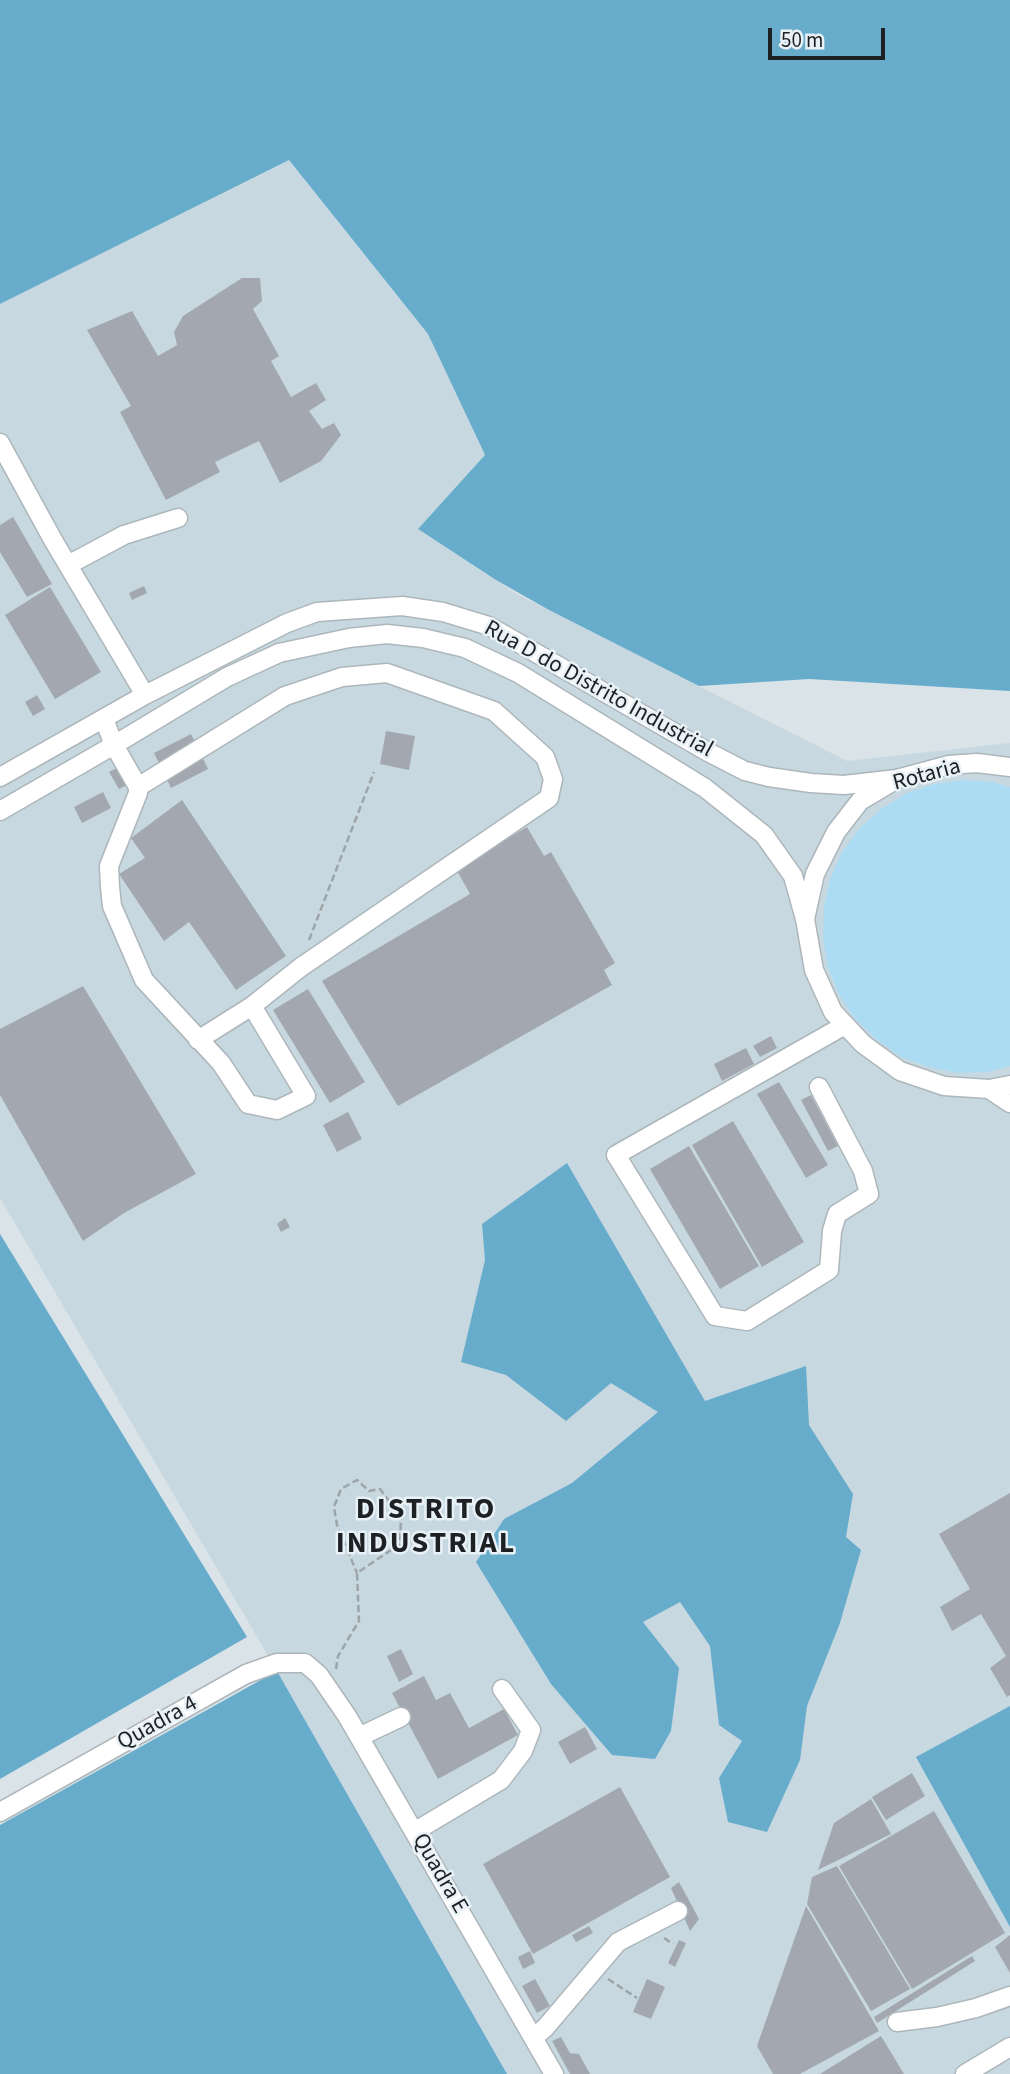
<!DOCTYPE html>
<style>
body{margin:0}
#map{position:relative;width:1010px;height:2074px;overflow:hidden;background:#d9e3e8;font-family:"Source Sans 3",sans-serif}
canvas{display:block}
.scale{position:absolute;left:768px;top:28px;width:117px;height:32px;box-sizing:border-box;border:4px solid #1e2123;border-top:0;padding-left:9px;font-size:21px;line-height:24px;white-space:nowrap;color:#1e2123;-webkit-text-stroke:5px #e7f1f6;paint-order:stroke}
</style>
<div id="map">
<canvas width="1010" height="2074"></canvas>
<div class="scale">50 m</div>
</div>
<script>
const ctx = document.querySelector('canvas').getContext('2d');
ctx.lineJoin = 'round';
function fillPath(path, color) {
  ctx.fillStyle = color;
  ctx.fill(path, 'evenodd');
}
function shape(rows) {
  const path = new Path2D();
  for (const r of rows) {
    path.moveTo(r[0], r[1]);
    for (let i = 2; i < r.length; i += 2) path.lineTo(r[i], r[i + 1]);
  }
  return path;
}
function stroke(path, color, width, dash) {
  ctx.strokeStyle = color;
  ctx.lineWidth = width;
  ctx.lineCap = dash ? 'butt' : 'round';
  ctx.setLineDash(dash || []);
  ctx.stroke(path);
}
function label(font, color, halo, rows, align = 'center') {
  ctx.font = font + ' "Source Sans 3",sans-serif';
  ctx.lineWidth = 5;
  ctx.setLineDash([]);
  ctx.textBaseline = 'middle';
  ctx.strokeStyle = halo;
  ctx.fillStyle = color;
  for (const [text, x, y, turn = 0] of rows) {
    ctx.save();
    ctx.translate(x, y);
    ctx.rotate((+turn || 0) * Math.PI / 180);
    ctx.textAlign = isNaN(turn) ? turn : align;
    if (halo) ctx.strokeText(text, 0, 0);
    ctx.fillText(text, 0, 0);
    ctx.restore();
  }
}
fillPath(shape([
 [289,160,428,334,485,456,418,529,515,593,847,761,1010,743,1010,2074,507,2074,277,1671,0,1198,0,304]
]), '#c7d8e1');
fillPath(shape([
 [964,780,993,782,1010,787,1010,1066,987,1072,958,1073,929,1067,901,1057,877,1040,856,1020,839,995,828,967,823,938,824,908,830,879,842,852,860,828,881,809,907,793,935,784]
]), '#acdcf4');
fillPath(shape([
 [0,0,1010,0,1010,691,809,679,699,686,549,610,496,580,418,529,485,455,428,334,289,160,0,304],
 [567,1163,705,1401,806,1366,809,1425,853,1494,846,1537,861,1550,840,1623,807,1706,800,1760,767,1832,728,1822,719,1778,742,1741,719,1725,710,1646,680,1602,643,1622,679,1668,671,1731,655,1759,612,1755,551,1684,476,1562,504,1519,572,1483,658,1412,611,1383,566,1421,506,1375,461,1362,485,1260,482,1224],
 [0,1234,247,1637,0,1779],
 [277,1671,507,2074,0,2074,0,1825],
 [1010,1706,1010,1927,916,1757]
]), '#68accc');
fillPath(shape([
 [242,278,260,278,262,301,253,309,279,356,271,361,291,397,316,383,326,400,309,411,322,429,334,423,341,435,321,461,280,483,259,441,215,462,220,472,166,500,120,412,131,406,87,330,132,311,158,356,177,345,174,332,183,316],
 [13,517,52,584,27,597,0,552,0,525],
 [144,586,147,593,132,600,129,593],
 [50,587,101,672,55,699,5,615],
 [37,695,45,709,33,716,25,702],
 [386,731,415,736,409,770,380,764],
 [191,734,208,769,171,788,154,753],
 [134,759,143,777,119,789,109,772],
 [103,792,111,808,82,823,74,807],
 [182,800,286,956,236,990,189,922,164,941,119,874,145,858,131,838],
 [527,827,544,856,551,852,615,963,604,970,612,985,398,1106,322,981,470,894,456,869],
 [83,986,196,1174,124,1213,83,1241,0,1095,0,1029],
 [308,989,365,1082,330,1103,273,1010],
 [771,1036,777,1048,760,1057,753,1046],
 [746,1048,754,1064,722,1081,714,1064],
 [779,1082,828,1165,806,1178,757,1094],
 [811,1095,838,1146,828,1151,801,1100],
 [348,1112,362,1139,337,1152,323,1125],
 [733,1121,804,1242,762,1267,692,1145],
 [689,1146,759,1266,720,1289,650,1169],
 [285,1218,290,1227,281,1232,277,1224],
 [1010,1493,1010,1695,1007,1697,990,1668,1006,1656,981,1614,952,1631,940,1607,970,1589,939,1534],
 [401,1649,413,1674,399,1682,387,1656],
 [424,1676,436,1700,450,1693,469,1728,504,1709,518,1735,438,1779,392,1693],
 [585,1727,597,1749,570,1764,558,1742],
 [912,1773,925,1796,886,1820,872,1797],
 [620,1787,670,1877,533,1954,483,1864],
 [871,1799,891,1834,818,1870,834,1823],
 [934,1811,1005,1933,912,1989,839,1866],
 [837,1866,910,1989,871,2011,807,1904,812,1877],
 [679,1882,699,1919,690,1931,671,1888],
 [806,1906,879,2031,800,2074,773,2074,757,2046],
 [589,1926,593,1933,576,1942,572,1935],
 [1010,1935,1010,1973,995,1947],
 [679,1940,686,1943,675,1967,668,1963],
 [530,1951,535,1963,523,1969,518,1957],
 [972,1956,975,1961,877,2023,874,2017],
 [535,1979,550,2006,537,2013,522,1986],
 [647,1979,665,1987,651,2019,633,2012],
 [881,2036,904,2074,820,2074],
 [561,2037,570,2053,579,2054,590,2074,570,2074,552,2041]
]), '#a3a8b0');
const minor = shape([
 [0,443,53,540,145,695],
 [68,565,124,535,178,518],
 [104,719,114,745,138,787,138,793,109,866,110,887,112,906,144,980,221,1063,248,1104,277,1110,306,1096,252,1006],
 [1010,767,977,763,949,765,897,779,860,801,836,832,815,874,805,919,814,970,833,1012,863,1044,900,1071,944,1086,989,1089,1010,1085],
 [0,777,145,695,287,623,317,612,402,606,443,612,489,626,708,752,745,771,769,777,811,783,844,785,897,779],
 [138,787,285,696,342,677,387,673,494,711,545,757,553,779,549,798,301,967,252,1006,198,1040],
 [0,811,114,745,227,677,279,653,349,638,387,634,423,638,465,648,518,673,705,788,764,835,793,876,805,919],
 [819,1087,863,1171,869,1194,837,1214,832,1231,829,1270,747,1321,715,1316,616,1155,845,1025],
 [989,1089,1010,1103],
 [359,1737,401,1717],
 [0,1812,246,1674,277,1663,305,1663,319,1675,347,1716,554,2074],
 [414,1832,501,1780,523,1751,531,1730,502,1689],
 [897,2022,937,2017,976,2008,1010,1996],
 [534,2037,545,2028,618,1942,678,1911],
 [965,2074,1010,2047]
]);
stroke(minor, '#adb7bb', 21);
stroke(shape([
 [309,940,374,772],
 [336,1669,338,1656,359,1621,357,1573,400,1544,401,1517,380,1489,369,1491,357,1480,341,1489,334,1507,337,1525,357,1573],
 [664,1938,673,1944],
 [608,1979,637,1998]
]), '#9da5a9', 2.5, [7, 3.5]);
stroke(minor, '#fff', 18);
label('23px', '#1e2123', '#e7f1f6', [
 ["Rua D do Distrito Industrial",598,690,29],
 ["Rotaria",927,776,-15],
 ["Quadra 4",158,1724,-29],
 ["Quadra E",439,1874,60]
]);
ctx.letterSpacing = '2px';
label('bold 30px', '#1e2123', '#e7f1f6', [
 ["DISTRITO",426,1511],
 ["INDUSTRIAL",426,1545]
]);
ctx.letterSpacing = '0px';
</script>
